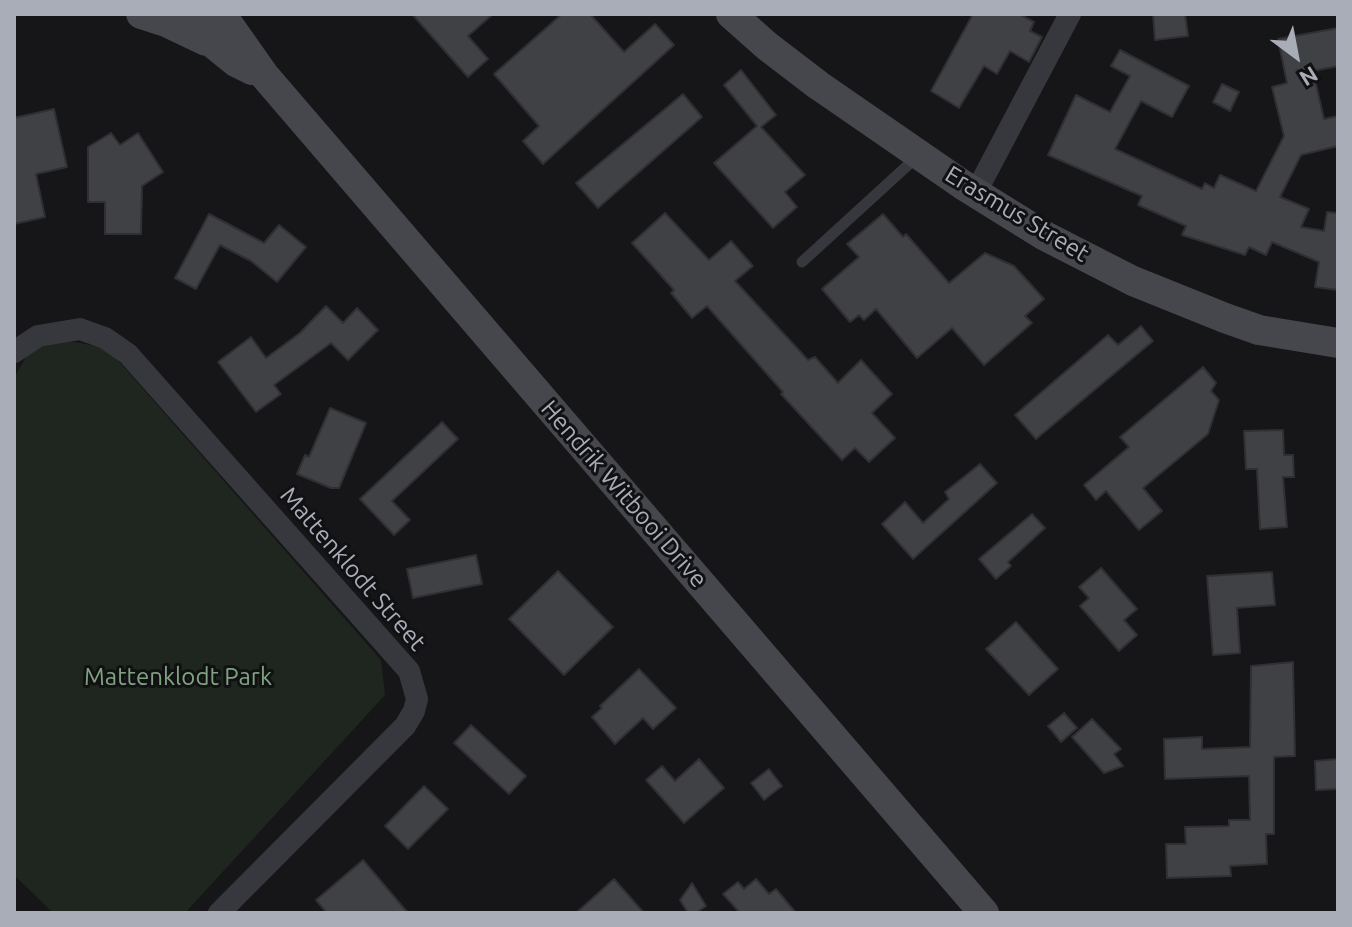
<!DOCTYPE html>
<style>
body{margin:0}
#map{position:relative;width:1352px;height:927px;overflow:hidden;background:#161618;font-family:Ubuntu,sans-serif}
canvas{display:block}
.frame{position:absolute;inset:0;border:16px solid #a8adb8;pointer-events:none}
.north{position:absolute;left:1256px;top:16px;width:80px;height:80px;-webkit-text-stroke:6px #111113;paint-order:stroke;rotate:148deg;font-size:22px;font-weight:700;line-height:32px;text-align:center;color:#a8adb8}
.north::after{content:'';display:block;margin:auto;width:28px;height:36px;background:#a8adb8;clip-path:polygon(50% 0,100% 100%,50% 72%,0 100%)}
</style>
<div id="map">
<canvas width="1352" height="927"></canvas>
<div class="frame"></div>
<div class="north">N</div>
</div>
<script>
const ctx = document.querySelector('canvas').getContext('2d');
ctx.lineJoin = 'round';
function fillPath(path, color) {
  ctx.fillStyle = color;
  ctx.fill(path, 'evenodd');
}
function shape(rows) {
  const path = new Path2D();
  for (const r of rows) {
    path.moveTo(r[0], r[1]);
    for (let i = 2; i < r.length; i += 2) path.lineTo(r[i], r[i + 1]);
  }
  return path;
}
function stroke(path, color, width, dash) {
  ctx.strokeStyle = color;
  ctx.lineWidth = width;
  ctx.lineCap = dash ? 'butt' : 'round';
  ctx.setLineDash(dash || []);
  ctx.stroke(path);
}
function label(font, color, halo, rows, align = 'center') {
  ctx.font = font + ' Ubuntu,sans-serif';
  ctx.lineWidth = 6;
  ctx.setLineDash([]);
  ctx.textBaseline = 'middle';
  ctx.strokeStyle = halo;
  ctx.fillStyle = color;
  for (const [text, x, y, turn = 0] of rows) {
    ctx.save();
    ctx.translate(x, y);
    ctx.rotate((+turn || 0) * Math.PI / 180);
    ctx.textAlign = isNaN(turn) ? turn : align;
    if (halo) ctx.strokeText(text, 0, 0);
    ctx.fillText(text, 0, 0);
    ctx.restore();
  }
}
fillPath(shape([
 [38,336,97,346,116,358,381,660,385,695,185,913,53,913,14,875,14,378]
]), '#1e261f');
const building = shape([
 [412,14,493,14,468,36,488,59,468,77,412,14],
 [562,14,590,14,624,52,655,24,674,45,543,164,523,141,539,126,494,74,562,14],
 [973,14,1019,14,1034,22,1030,31,1042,37,1029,62,1010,51,997,74,984,66,959,108,931,91,973,14],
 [1153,14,1185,14,1188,36,1155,40,1153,14],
 [1338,28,1338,66,1313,71,1324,119,1338,116,1338,146,1301,155,1280,197,1309,209,1301,227,1324,231,1327,212,1338,213,1338,290,1315,287,1319,262,1272,242,1266,255,1249,247,1245,255,1182,235,1186,226,1138,205,1142,196,1048,155,1076,95,1110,112,1130,76,1111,66,1120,50,1189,86,1172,117,1141,101,1115,149,1202,189,1205,183,1214,188,1220,175,1256,191,1284,136,1272,87,1287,83,1278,39,1338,28],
 [741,70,776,115,761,127,805,175,785,192,797,207,773,228,714,163,757,126,724,85,741,70],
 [1222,84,1239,92,1230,111,1213,102,1222,84],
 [683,94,702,117,598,208,576,183,683,94],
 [54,109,67,167,36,174,45,217,14,224,14,118,54,109],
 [111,133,120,145,138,133,163,172,142,186,141,234,105,234,105,202,88,202,88,147,111,133],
 [665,213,709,260,731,241,753,266,735,281,808,360,815,357,838,383,861,360,892,394,872,413,895,438,869,462,855,448,842,460,781,394,783,392,707,306,692,318,671,293,674,290,632,243,665,213],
 [209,214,264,243,279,225,306,247,277,282,251,261,220,245,196,289,175,278,209,214],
 [883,214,903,237,906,234,949,283,985,253,1014,266,1044,299,1025,316,1032,323,984,365,952,328,917,358,876,309,864,320,859,315,850,322,822,289,859,257,847,244,883,214],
 [326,306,343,323,357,308,378,330,348,360,331,343,274,385,281,394,256,412,218,362,251,337,266,358,300,333,326,306],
 [1141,326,1153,341,1036,439,1015,415,1108,335,1118,345,1141,326],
 [1203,367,1216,383,1211,391,1219,400,1208,434,1143,488,1162,511,1139,530,1106,491,1096,500,1084,485,1129,447,1120,437,1203,367],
 [330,408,366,423,339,488,331,488,297,474,305,455,309,457,330,408],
 [442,422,458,439,392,501,410,520,394,535,360,499,442,422],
 [1283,430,1284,455,1293,455,1294,477,1283,477,1287,527,1260,529,1257,469,1246,469,1244,431,1283,430],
 [980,464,997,483,913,559,882,524,905,502,923,523,949,499,945,492,980,464],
 [1032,514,1045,528,1008,562,1011,566,996,579,979,559,1032,514],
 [476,555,482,584,413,598,407,569,476,555],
 [1101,568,1137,609,1124,620,1137,635,1119,651,1080,606,1089,598,1079,587,1101,568],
 [558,571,613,627,564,675,509,619,558,571],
 [1272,572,1275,605,1237,608,1240,653,1213,655,1207,576,1272,572],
 [1016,622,1058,669,1029,695,986,649,1016,622],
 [1293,662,1295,756,1274,757,1274,834,1266,834,1267,864,1230,866,1231,876,1167,878,1166,844,1186,844,1185,827,1229,826,1229,820,1250,820,1249,776,1165,779,1164,739,1202,737,1202,749,1250,747,1251,666,1293,662],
 [639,669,676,708,653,729,643,718,615,744,592,717,602,708,600,706,639,669],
 [1064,713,1077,728,1061,742,1048,726,1064,713],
 [1092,719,1121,749,1114,754,1123,766,1104,773,1072,737,1092,719],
 [471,725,526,776,509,794,454,743,471,725],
 [699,759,724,788,684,823,646,780,662,766,675,781,699,759],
 [1338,759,1338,789,1316,790,1315,761,1338,759],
 [769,769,782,786,764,800,751,783,769,769],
 [424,786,448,809,408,849,385,826,424,786],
 [363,860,408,913,327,913,316,900,363,860],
 [614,879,644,913,576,913,614,879],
 [756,879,769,894,776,889,796,913,740,913,723,894,738,882,744,889,756,879],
 [692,883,706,906,696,913,688,913,680,900,692,883]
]);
fillPath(building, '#404145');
stroke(building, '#303034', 2);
stroke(shape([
 [802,262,919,155]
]), '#37383d', 11);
stroke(shape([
 [976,192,1070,14],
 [14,352,38,336,80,329,105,338,128,354,409,671,417,699,414,711,405,726,219,913]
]), '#37383d', 22);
stroke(shape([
 [141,14,166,22,206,41],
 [189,14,215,45,236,62,252,70],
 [221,14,264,75,984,913],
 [731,14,767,46,818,85,963,185,1045,236,1133,281,1225,318,1259,330,1338,343]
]), '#45474d', 30);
label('24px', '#a8adb8', '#111113', [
 ["Erasmus Street",1017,214,31],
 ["Hendrik Witbooi Drive",624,494,49],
 ["Mattenklodt Street",353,569,49]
]);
label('24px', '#7fa381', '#111113', [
 ["Mattenklodt Park",178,677]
]);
</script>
